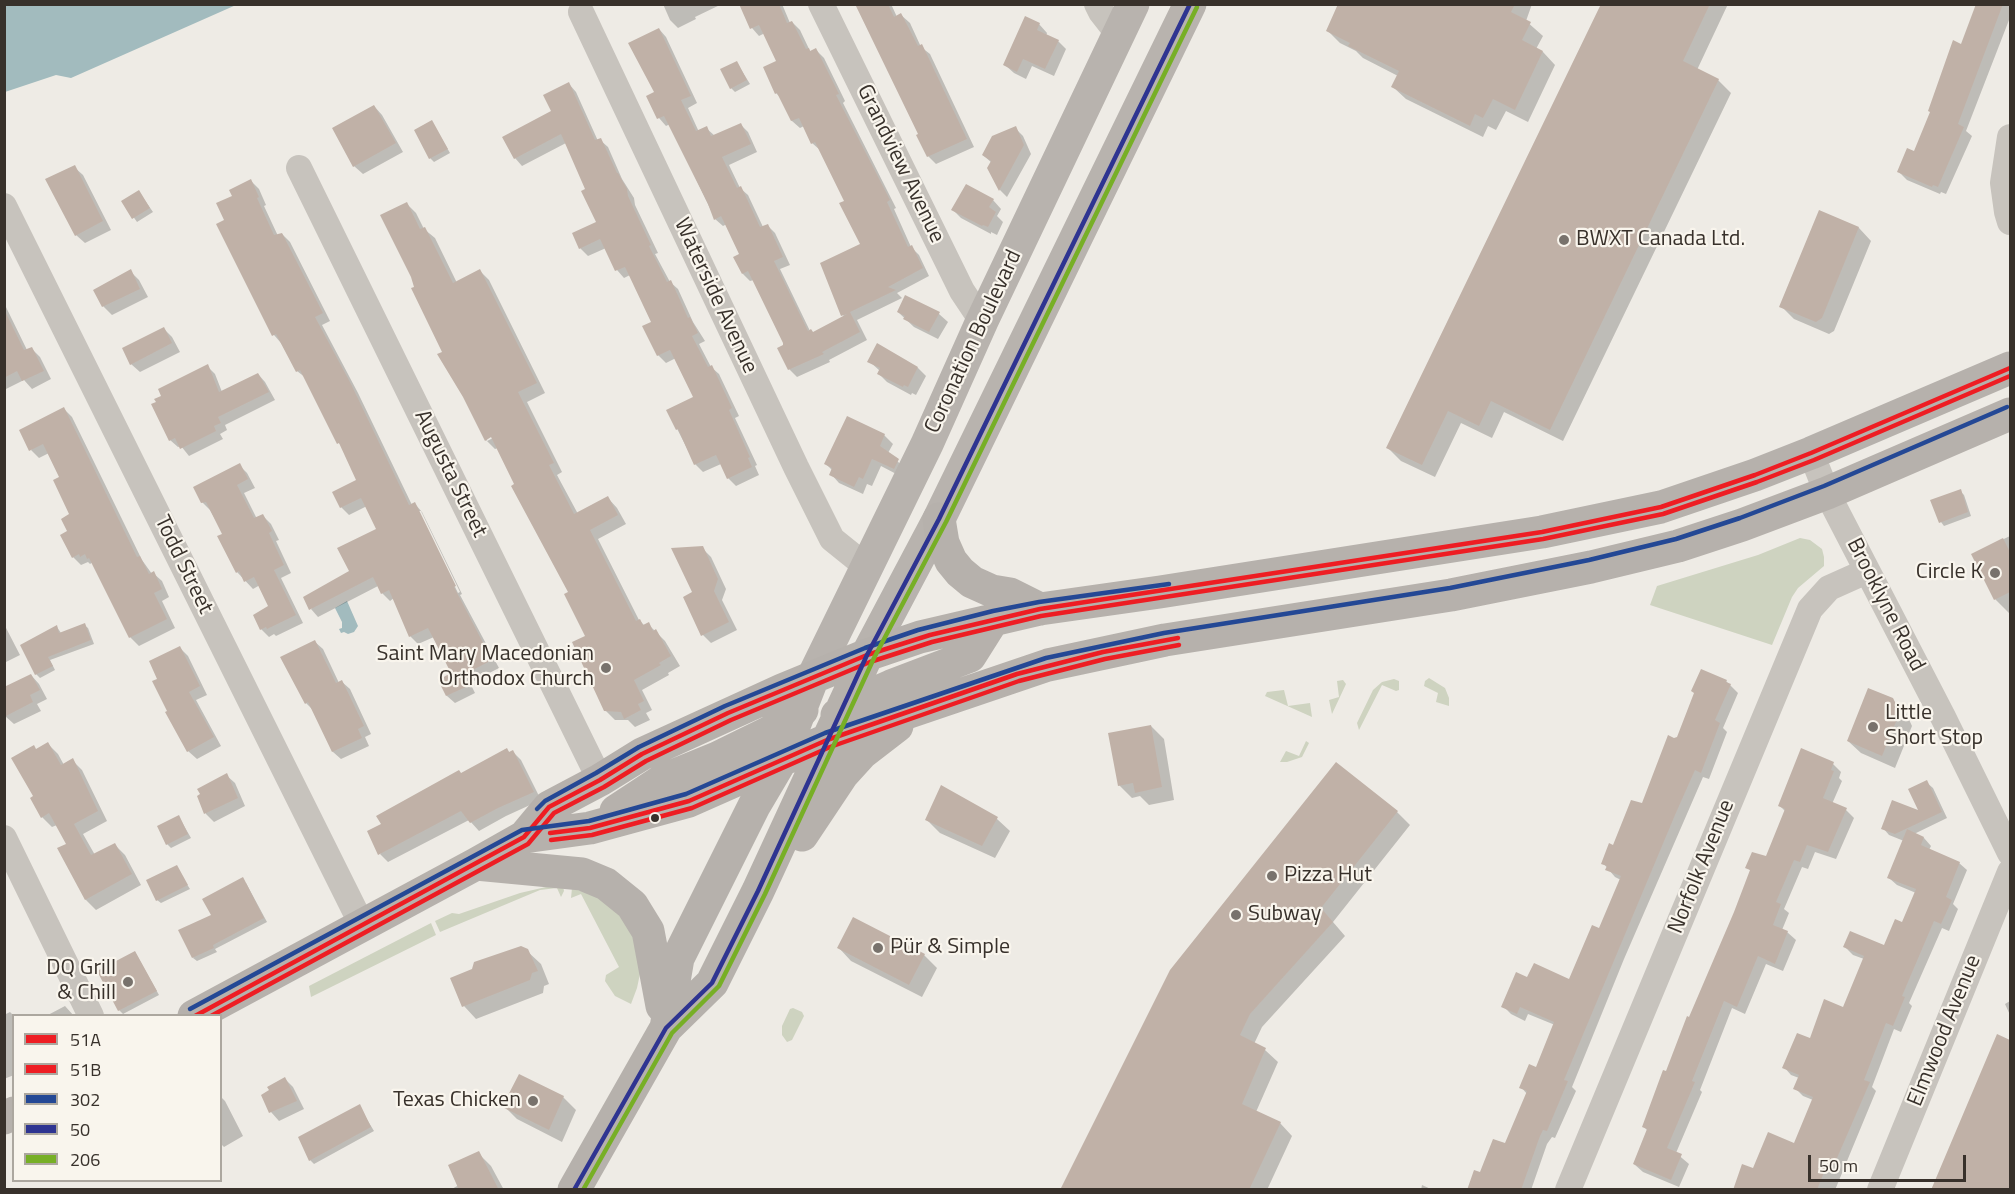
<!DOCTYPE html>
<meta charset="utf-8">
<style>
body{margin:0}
#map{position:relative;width:2015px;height:1194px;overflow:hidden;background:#eeebe5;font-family:"Titillium Web",sans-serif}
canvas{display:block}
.frame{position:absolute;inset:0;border:6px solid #38312b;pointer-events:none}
.legend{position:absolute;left:12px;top:1014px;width:210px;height:168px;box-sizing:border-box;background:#f9f5ed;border:2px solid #aca79f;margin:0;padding:8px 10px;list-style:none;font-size:18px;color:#38312b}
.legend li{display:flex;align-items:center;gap:12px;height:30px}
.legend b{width:30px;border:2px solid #aca79f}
.scale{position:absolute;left:1808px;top:1155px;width:158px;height:27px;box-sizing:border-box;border:3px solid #38312b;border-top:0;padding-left:8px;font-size:18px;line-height:21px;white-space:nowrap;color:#38312b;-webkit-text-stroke:4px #f9f5ed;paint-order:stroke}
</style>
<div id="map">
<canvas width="2015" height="1194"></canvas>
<div class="frame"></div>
<ul class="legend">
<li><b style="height:8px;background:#ee1d23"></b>51A</li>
<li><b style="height:8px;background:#ee1d23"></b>51B</li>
<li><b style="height:8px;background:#244895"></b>302</li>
<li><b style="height:8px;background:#2e3491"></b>50</li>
<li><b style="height:8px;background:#77af26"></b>206</li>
</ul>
<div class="scale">50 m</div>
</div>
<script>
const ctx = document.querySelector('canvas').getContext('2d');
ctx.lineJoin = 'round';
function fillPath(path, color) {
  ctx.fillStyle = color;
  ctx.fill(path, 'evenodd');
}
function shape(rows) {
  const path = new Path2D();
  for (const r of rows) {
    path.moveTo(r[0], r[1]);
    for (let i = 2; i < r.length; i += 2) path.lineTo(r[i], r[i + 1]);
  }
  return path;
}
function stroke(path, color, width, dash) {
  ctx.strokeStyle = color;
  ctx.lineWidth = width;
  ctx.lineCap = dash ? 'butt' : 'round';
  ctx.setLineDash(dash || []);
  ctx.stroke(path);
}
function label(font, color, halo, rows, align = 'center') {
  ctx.font = font + ' "Titillium Web",sans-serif';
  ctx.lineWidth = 4.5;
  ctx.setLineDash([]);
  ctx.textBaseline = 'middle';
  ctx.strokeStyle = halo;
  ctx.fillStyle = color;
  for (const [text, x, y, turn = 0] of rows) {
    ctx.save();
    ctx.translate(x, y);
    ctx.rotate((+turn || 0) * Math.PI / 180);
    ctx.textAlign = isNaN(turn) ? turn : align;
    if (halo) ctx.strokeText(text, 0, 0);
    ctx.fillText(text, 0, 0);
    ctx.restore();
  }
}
fillPath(shape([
 [1800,538,1810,540,1822,549,1824,557,1824,566,1798,588,1792,597,1772,645,1650,605,1657,586,1758,555],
 [1429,678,1445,688,1449,698,1449,706,1436,702,1438,693,1424,686,1425,681],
 [1394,679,1399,681,1399,690,1396,691,1382,685,1359,730,1357,723,1373,690,1382,682],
 [1343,680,1346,684,1332,714,1329,700,1339,697,1337,681],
 [1284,690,1288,706,1310,703,1312,717,1265,696,1267,692],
 [1306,741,1309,743,1302,757,1287,762,1280,762,1286,751,1299,756],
 [563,886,564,891,561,897,557,888,540,890,440,932,435,921,452,913,459,914,520,893,546,887],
 [572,888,592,893,614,908,634,934,641,969,637,988,631,1004,615,996,605,981,606,975,619,967,581,894,571,898],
 [431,923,436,935,311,997,309,986],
 [793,1008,802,1012,804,1016,792,1040,787,1042,782,1035,782,1026,790,1009]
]), '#ced3c0');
fillPath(shape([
 [5,4,236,4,236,5,71,78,56,75,5,92],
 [347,601,358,626,354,632,348,634,344,632,341,633,339,629,342,628,342,622,335,608]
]), '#a2bbbe');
fillPath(shape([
 [663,4,722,4,695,17,696,19,678,28,670,20],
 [740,4,782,4,790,23,792,22,800,30,810,51,811,52,816,50,824,58,845,101,843,103,896,208,894,209,911,247,919,255,929,276,897,293,902,298,857,320,867,340,829,360,830,362,797,377,789,369,784,343,754,280,750,281,743,274,741,255,727,224,723,226,715,219,670,124,666,126,659,118,648,96,656,93,659,29,666,37,697,103,688,108,699,132,706,128,715,136,741,125,748,132,757,152,729,165,740,188,748,195,763,227,767,225,775,233,790,265,780,269,810,331,813,333,844,317,822,264,862,245,846,201,820,150,812,143,804,126,800,128,792,121,782,99,776,93,778,62,765,33,759,36,752,28],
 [856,4,891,4,897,17,901,15,910,23,921,47,930,54,974,147,936,164,928,156,920,135],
 [1340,4,1532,4,1526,21,1543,36,1536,49,1543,52,1555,65,1528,122,1506,111,1496,130,1488,126,1483,137,1406,99,1393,87,1398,76,1363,58,1356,51,1340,43,1327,30],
 [1603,4,1728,4,1697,70,1718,80,1731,93,1563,441,1504,412,1492,438,1461,423,1435,477,1401,461,1388,448],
 [1979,4,2010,4,2010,21,2009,20,1966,131,1972,136,1946,194,1941,192,1940,194,1907,180,1899,172,1915,153],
 [1039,24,1047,33,1046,36,1058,41,1066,49,1054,76,1032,66,1026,79,1014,73,1005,65],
 [737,63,750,84,735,92,731,88],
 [569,84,576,92,598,141,600,140,608,147,622,179,634,198,635,205,658,253,655,254,670,282,678,289,693,322,705,341,699,344,711,367,719,374,739,416,735,418,757,465,755,466,759,475,736,486,728,478,721,464,703,472,695,464,668,411,695,398,676,358,666,363,658,355,644,327,653,323,630,275,624,278,617,270,606,248,588,256,580,248,598,222,587,189,566,143,522,166,515,158,553,112],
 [374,106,382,115,403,152,363,174,354,166,334,129],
 [432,122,450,153,434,162,430,158],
 [1015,128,1023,136,1031,154,1007,197,1000,190,989,168,992,163,983,155],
 [74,167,83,175,111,230,85,243,76,235],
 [251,181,259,189,266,205,264,206,278,236,282,234,290,242,330,321,322,325,358,393,412,505,415,504,422,512,462,594,460,595,499,668,470,683,475,693,455,703,447,696,440,680,453,674,434,637,418,644,410,636,394,598,390,601,382,593,378,586,318,617,311,609,351,572,378,529,367,506,349,515,341,507,358,481,343,448,339,443,306,378,297,371,281,343,274,335,226,220,234,197],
 [418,511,421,511,460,592,458,593],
 [139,192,153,212,137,222,123,202],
 [993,200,1001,209,997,216,1003,222,997,235,991,232,991,234,961,218,953,210],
 [407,204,416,213,424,229,435,238,457,283,480,271,489,280,545,393,527,402,562,472,557,475,578,514,608,498,617,508,626,524,598,539,639,620,645,626,648,624,665,641,680,666,668,673,669,675,642,690,652,710,646,713,650,720,635,727,628,720,615,720,605,710,587,637,570,592,498,448,495,449,486,440,444,352,416,288],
 [499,435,487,441,487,438],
 [1820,212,1859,228,1871,241,1834,331,1829,334,1794,319,1781,306],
 [130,271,139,280,148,297,112,315,103,306],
 [906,297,939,314,948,322,938,339,914,327,898,312],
 [4,303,27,350,31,348,40,357,51,379,32,389,24,380,4,390],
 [164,329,172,337,180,352,140,372,131,364],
 [869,361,918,368,926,376,916,395,912,393,911,395,887,382,879,374,880,371],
 [207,366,215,374,222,392,258,374,265,382,275,400,225,425,227,430,220,434,223,439,189,456,181,446,178,447,170,440],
 [64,409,72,417,142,560,152,574,153,573,162,581,169,597,162,601,175,628,139,646,130,637,93,562,90,564,88,562,81,565,73,557,69,532,71,515,61,478,49,453,39,458,31,450],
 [884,435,893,444,888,453,906,469,902,477,881,466,872,486,867,484,863,494,839,483,831,474,833,471,826,464],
 [239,465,247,473,255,488,244,493,257,519,263,516,271,524,279,540,276,541,291,573,281,578,303,623,276,636,274,634,269,637,261,629,269,606,260,585,253,589,237,572,224,535,210,510,202,502],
 [1960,491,1964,495,1971,516,1944,526,1941,522],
 [2010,536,2010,614,1995,599,1973,554],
 [702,548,711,557,726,589,722,600,737,630,711,643,703,635,694,593],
 [4,624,20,655,4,663],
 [84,625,88,628,94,644,50,660,55,670,40,678,36,674,57,627,61,633],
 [315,642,323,649,339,683,342,682,350,689,371,734,365,737,369,746,341,759,333,752,313,710,306,703],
 [180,648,188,656,207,695,196,700,221,746,197,759,188,751,159,680],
 [31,675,39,684,47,699,37,704,41,711,14,724,5,716],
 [1726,681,1738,693,1723,728,1727,732,1709,779,1703,777,1624,959,1572,1087,1576,1091,1555,1138,1552,1137,1547,1144,1531,1190,1473,1190,1481,1174,1506,1145,1527,1094,1521,1087,1536,1069,1555,1025,1528,1014,1525,1021,1511,1014,1503,1006,1528,979,1570,981,1600,930,1621,880,1615,877,1603,863,1643,805,1674,740,1678,738],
 [1892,700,1906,713,1912,726,1895,768,1861,753,1848,741],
 [1151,726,1164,739,1174,800,1149,805,1140,796,1132,798,1119,785],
 [48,744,58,754,64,765,72,760,82,770,107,821,83,834,95,855,115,845,125,855,141,885,96,910,86,900,59,848,68,844,57,825,52,827,42,817,35,797,37,750],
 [506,749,510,753,513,752,521,760,541,800,506,816,479,831,469,820,388,862,380,854,462,775],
 [1336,764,1397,812,1410,825,1333,922,1345,936,1262,1027,1254,1044,1265,1050,1278,1062,1256,1112,1280,1123,1292,1136,1267,1190,1062,1190],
 [1833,764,1841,772,1839,778,1842,781,1832,804,1846,810,1854,818,1836,859,1815,852,1808,869,1802,867,1784,909,1789,913,1782,930,1787,932,1796,940,1783,971,1766,964,1745,1014,1732,1008,1700,1090,1702,1092,1676,1153,1689,1164,1679,1187,1643,1172,1634,1164,1648,1131,1644,1127,1735,912,1751,871,1747,867,1767,858,1786,812,1780,806],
 [226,775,235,783,245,806,214,822,206,814,198,797],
 [1926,782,1933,788,1947,818,1914,834,1924,838,1931,846,1929,850,1959,863,1967,870,1953,904,1958,909,1949,931,1942,928,1909,1003,1912,1006,1901,1032,1894,1029,1872,1087,1876,1091,1835,1190,1768,1190,1795,1145,1813,1100,1803,1096,1795,1088,1799,1078,1791,1075,1784,1067,1844,1008,1864,959,1853,955,1845,947,1885,947,1903,924,1916,893,1897,885,1889,878,1904,841,1889,835,1883,828,1921,813],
 [942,787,997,819,1010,831,995,858,940,833,927,820],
 [179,817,191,838,171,848,167,844],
 [176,867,190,889,161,903,157,900],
 [246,883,267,922,215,949,217,952,197,961,193,958,213,915],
 [839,948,924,955,937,968,922,997,851,961],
 [527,951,541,964,549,984,544,986,543,993,476,1019,464,1006],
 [135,952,159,995,123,1014,119,1010],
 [2010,1001,2010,1015,2005,1004],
 [65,1006,74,1016,46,1016],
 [4,1012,6,1014,10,1012,14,1016,14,1075,4,1079],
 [1998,1036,2010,1041,2010,1190,1932,1190],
 [285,1079,293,1087,304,1109,279,1121,271,1112,263,1096],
 [220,1096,225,1101,243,1136,224,1147,220,1143],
 [563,1097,576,1110,562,1142,517,1119,504,1106],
 [359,1106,374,1131,314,1164,310,1160],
 [478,1153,491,1166,504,1190,450,1190,459,1185],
 [1422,1185,1433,1190,1421,1190]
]), '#0003');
fillPath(shape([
 [739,4,779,4,787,23,792,21,806,49,809,48,810,51,816,48,839,94,836,95,890,200,887,202,908,247,912,245,923,268,888,287,896,290,850,312,860,332,822,352,824,354,788,370,777,348,783,345,783,343,748,271,742,274,733,257,739,254,722,218,721,216,714,220,708,204,664,116,657,119,646,96,654,92,628,43,659,28,691,96,681,100,696,131,707,126,711,136,741,123,751,144,722,157,737,188,741,186,760,227,768,224,783,257,774,261,808,331,811,329,813,332,847,314,841,316,820,263,860,244,839,203,844,201,815,142,811,144,799,118,791,121,777,93,775,94,763,67,776,61,759,25,750,29],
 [855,4,888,4,894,17,901,13,918,46,922,44,967,139,927,157,916,135,918,134],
 [1338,4,1515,4,1511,12,1531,22,1522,40,1543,51,1515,110,1493,99,1483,118,1475,114,1470,126,1391,87,1399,71,1348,46,1350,43,1326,31],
 [1601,4,1710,4,1683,61,1719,79,1550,430,1491,401,1479,426,1448,411,1422,465,1386,448],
 [1976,4,2003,4,1958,124,1964,127,1938,187,1933,185,1932,187,1897,172,1907,148,1914,151,1930,112,1928,111,1953,40,1961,44],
 [1025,16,1040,23,1037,30,1059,40,1045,69,1023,59,1017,72,1003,65],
 [737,61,747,80,730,89,720,69],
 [569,82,595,140,601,138,617,173,618,173,627,189,628,196,651,245,649,246,667,282,671,280,688,318,690,317,698,333,692,336,708,367,712,365,732,408,729,410,750,457,748,458,752,467,727,479,716,455,694,465,678,429,676,430,666,410,693,397,670,350,657,356,642,326,651,322,625,267,615,271,600,239,579,249,572,233,596,222,581,191,585,189,561,134,514,159,502,137,551,111,543,95],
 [374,105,396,143,353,167,332,128],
 [432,120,448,149,429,159,414,130],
 [1016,126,1024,145,999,191,987,168,991,161,982,155,992,136],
 [75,165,103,221,75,236,45,179],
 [251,179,259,197,257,198,274,235,282,233,323,313,315,317,351,384,409,505,415,502,456,586,454,587,492,660,463,675,468,686,446,696,438,680,451,673,428,628,409,637,389,590,381,594,373,577,309,610,303,597,349,571,337,548,376,529,361,498,340,508,332,492,356,480,339,443,337,444,300,370,296,372,276,334,272,336,216,224,224,220,216,203,232,196,229,190],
 [966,184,994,199,989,207,996,212,988,227,983,225,982,226,951,210],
 [139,190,150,208,132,219,121,201],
 [407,202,420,229,425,227,453,283,480,269,537,383,518,392,554,463,549,465,574,514,608,496,618,515,590,530,636,621,640,619,643,625,649,622,653,631,656,629,671,656,659,663,661,665,634,680,644,701,638,704,641,710,624,719,621,712,604,711,572,642,585,636,564,594,568,592,511,486,514,484,491,437,485,441,463,397,437,354,442,352,411,288,414,287,411,277,380,215],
 [1819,210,1859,227,1822,318,1816,322,1779,307],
 [131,269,140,289,102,307,93,290],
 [905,295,940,312,929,332,903,319,905,316,897,312],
 [4,309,24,350,32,347,44,371,22,381,17,371,4,378],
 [164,327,172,343,130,365,122,348],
 [877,343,918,367,908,387,904,385,903,387,877,374,880,368,867,362],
 [208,364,219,392,258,373,269,392,218,417,221,423,214,426,216,431,180,449,175,438,169,441,151,404,156,402,154,399,161,396,158,389],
 [64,407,137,557,140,556,149,574,154,571,162,589,154,593,167,619,129,638,89,558,87,559,85,554,80,557,79,554,72,558,60,535,67,531,61,519,69,514,53,480,59,477,43,444,29,451,19,430],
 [847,416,885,434,880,446,899,459,894,469,872,459,863,479,859,477,854,487,829,475,832,468,824,464],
 [240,463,248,479,237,485,254,518,263,514,272,531,269,533,284,565,274,570,296,615,267,629,266,627,260,630,253,615,268,606,254,577,244,582,239,571,236,573,217,536,222,534,206,502,201,503,193,487],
 [1961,489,1968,512,1939,523,1930,500],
 [2003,538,2010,552,2010,592,1994,600,1971,554],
 [703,546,718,579,714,591,729,622,701,636,683,597,692,592,671,548],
 [85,623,91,640,48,657,53,666,35,675,20,645,57,625,59,633],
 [315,640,336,683,342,680,364,726,358,729,362,738,332,752,308,702,305,704,280,657],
 [180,646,200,686,189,692,214,737,187,752,165,712,167,711,152,681,157,679,149,661],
 [1701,669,1727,680,1726,682,1731,684,1715,720,1720,723,1701,773,1695,770,1675,815,1564,1080,1568,1081,1547,1131,1543,1130,1540,1136,1521,1190,1467,1190,1474,1170,1480,1172,1493,1139,1505,1143,1527,1091,1519,1088,1529,1064,1536,1067,1554,1022,1520,1007,1517,1014,1501,1007,1516,972,1527,977,1534,963,1569,979,1592,925,1599,928,1621,876,1605,870,1607,866,1601,864,1609,843,1613,845,1631,800,1642,803,1668,735,1674,738,1677,737,1694,693,1691,691],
 [31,674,40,690,30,695,33,702,4,717,4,687],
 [1868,688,1893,698,1900,712,1882,756,1847,741],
 [1151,725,1162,787,1135,793,1133,783,1118,786,1108,733],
 [48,742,61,765,73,758,98,811,74,824,91,855,115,843,132,874,85,900,57,848,66,844,49,813,41,818,30,798,33,796,11,758,34,745,36,749],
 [507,748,509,752,513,750,534,792,498,808,470,823,461,811,378,855,367,831,381,824,376,816,459,770,461,773],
 [1801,748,1834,762,1831,770,1834,771,1823,798,1847,808,1828,852,1807,845,1800,862,1794,860,1776,902,1781,904,1773,925,1788,931,1775,964,1758,956,1737,1007,1724,1001,1692,1081,1695,1082,1667,1148,1682,1154,1671,1180,1633,1164,1647,1129,1642,1127,1663,1070,1666,1071,1687,1016,1689,1017,1734,912,1750,870,1745,868,1752,852,1766,856,1785,809,1778,806],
 [1336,762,1398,811,1321,908,1333,922,1250,1014,1240,1035,1266,1048,1242,1104,1281,1122,1249,1190,1060,1190,1170,970],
 [227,773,238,798,204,814,197,796,200,794,197,789],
 [1927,780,1942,812,1895,834,1881,829,1892,800,1918,810,1908,789],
 [941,785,998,817,982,846,925,820],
 [179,815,188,834,166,845,157,826],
 [1907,829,1924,837,1921,845,1960,862,1946,897,1952,900,1941,924,1934,921,1902,996,1905,997,1893,1026,1886,1023,1864,1080,1870,1082,1834,1165,1828,1162,1817,1190,1733,1190,1742,1164,1753,1168,1768,1132,1794,1143,1813,1097,1793,1089,1799,1075,1782,1068,1797,1033,1810,1038,1824,999,1843,1007,1864,956,1843,947,1850,931,1884,945,1895,919,1902,922,1916,889,1887,878],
 [177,865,188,885,156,901,146,880],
 [243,877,264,918,213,945,214,948,192,958,178,930,211,915,202,899],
 [853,917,925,954,909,985,837,948],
 [521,946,528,949,538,971,532,973,530,980,462,1007,450,978,472,969,474,962],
 [135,951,157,991,118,1011,97,971],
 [1997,1034,2010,1040,2010,1190,1931,1190],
 [519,1074,564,1096,549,1130,502,1107],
 [285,1077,297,1101,269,1113,261,1095,269,1090,267,1087],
 [360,1104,371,1127,309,1161,298,1137],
 [479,1151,499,1190,459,1190,448,1165]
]), '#c0b1a7');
stroke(shape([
 [821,4,962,291,982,321],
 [1097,4,1101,12,1119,35],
 [581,12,796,467,832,539,868,568],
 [2010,137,2003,183,2007,212,2010,222],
 [299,168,600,780],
 [4,206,362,925],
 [1811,453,1827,493,1943,717,2010,853],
 [4,838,91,1016],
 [1568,1190,1810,609,1829,588,1867,571],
 [1880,1190,2010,872]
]), '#c7c3bd', 26);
stroke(shape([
 [867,655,939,519,1190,4],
 [813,677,927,444,982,321,1133,4]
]), '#b8b3ae', 33);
stroke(shape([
 [939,519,943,543,951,561,960,572,972,582,992,591,1010,594,1040,609],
 [837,715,864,698,891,686,970,656,994,618],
 [616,811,663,780,717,758,770,732,802,710],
 [802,835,842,775,862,753,897,726],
 [524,837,549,807,600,780,642,754,782,690,867,655,920,637,1040,609,1160,592,1542,532,1661,507,1755,475,1811,453,2010,368],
 [476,864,582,874,606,884,632,905,648,931,662,1006],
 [194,1016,476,864,524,837,590,828,689,801,827,740,1048,665,1165,640,1451,595,1591,567,1678,546,1742,525,1827,493,2010,414],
 [666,1028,678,958,754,806,780,762,813,677],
 [4,1118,14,1113],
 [574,1190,666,1028,712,983,758,891,867,655]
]), '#b6b1ac', 33);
stroke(shape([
 [550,833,590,828,689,801,827,740,1017,674,1103,652,1178,638],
 [195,1016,524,837,549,807,600,780,642,754,728,713,867,655,930,635,1040,609,1542,532,1661,507,1755,475,1811,453,2010,368]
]), '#ee1d23', 4.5);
stroke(shape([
 [551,840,592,835,692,808,830,747,1019,681,1105,659,1179,645],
 [211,1016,528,844,554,813,604,787,646,761,731,720,870,662,932,642,1041,616,1543,539,1663,514,1757,482,1814,460,2010,376]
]), '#ee1d23', 4.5);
stroke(shape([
 [537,809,545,801,596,773,639,747,725,706,865,648,918,630,993,611,1039,602,1169,584],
 [190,1009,522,830,589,821,686,794,825,733,1046,658,1164,633,1450,588,1589,560,1676,539,1740,518,1824,486,2007,407]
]), '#244895', 4.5);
stroke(shape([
 [574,1190,666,1028,712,983,758,891,867,655,939,519,1190,4]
]), '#2e3491', 4.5);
stroke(shape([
 [583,1190,672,1033,719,986,765,894,874,658,946,522,1197,7]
]), '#77af26', 4.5);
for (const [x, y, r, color] of [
 [1564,240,6,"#78726c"],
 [1995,573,6,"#78726c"],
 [606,668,6,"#78726c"],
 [1873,727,6,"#78726c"],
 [655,818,5,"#38312b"],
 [1272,876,6,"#78726c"],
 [1236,915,6,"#78726c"],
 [878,948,6,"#78726c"],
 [128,982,6,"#78726c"],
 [533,1101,6,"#78726c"]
]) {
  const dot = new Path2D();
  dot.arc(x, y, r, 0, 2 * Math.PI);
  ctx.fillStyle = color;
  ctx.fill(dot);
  stroke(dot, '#f9f5ed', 2);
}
label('22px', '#38312b', '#f9f5ed', [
 ["Grandview Avenue",900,164,64],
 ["Waterside Avenue",715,296,65],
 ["Coronation Boulevard",974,342,-65],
 ["Augusta Street",450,474,64],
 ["Todd Street",183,565,64],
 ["Brooklyne Road",1885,605,63],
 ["Norfolk Avenue",1702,867,-68],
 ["Elmwood Avenue",1945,1031,-68]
]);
label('22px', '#38312b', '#f9f5ed', [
 ["BWXT Canada Ltd.",1576,240],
 ["Circle K",1983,573,"right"],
 ["Saint Mary Macedonian",594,655,"right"],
 ["Orthodox Church",594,680,"right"],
 ["Little",1885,714],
 ["Short Stop",1885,739],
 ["Pizza Hut",1284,876],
 ["Subway",1248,915],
 ["Pür & Simple",890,948],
 ["DQ Grill",116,969,"right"],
 ["& Chill",116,994,"right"],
 ["Texas Chicken",521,1101,"right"]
], 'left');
</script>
